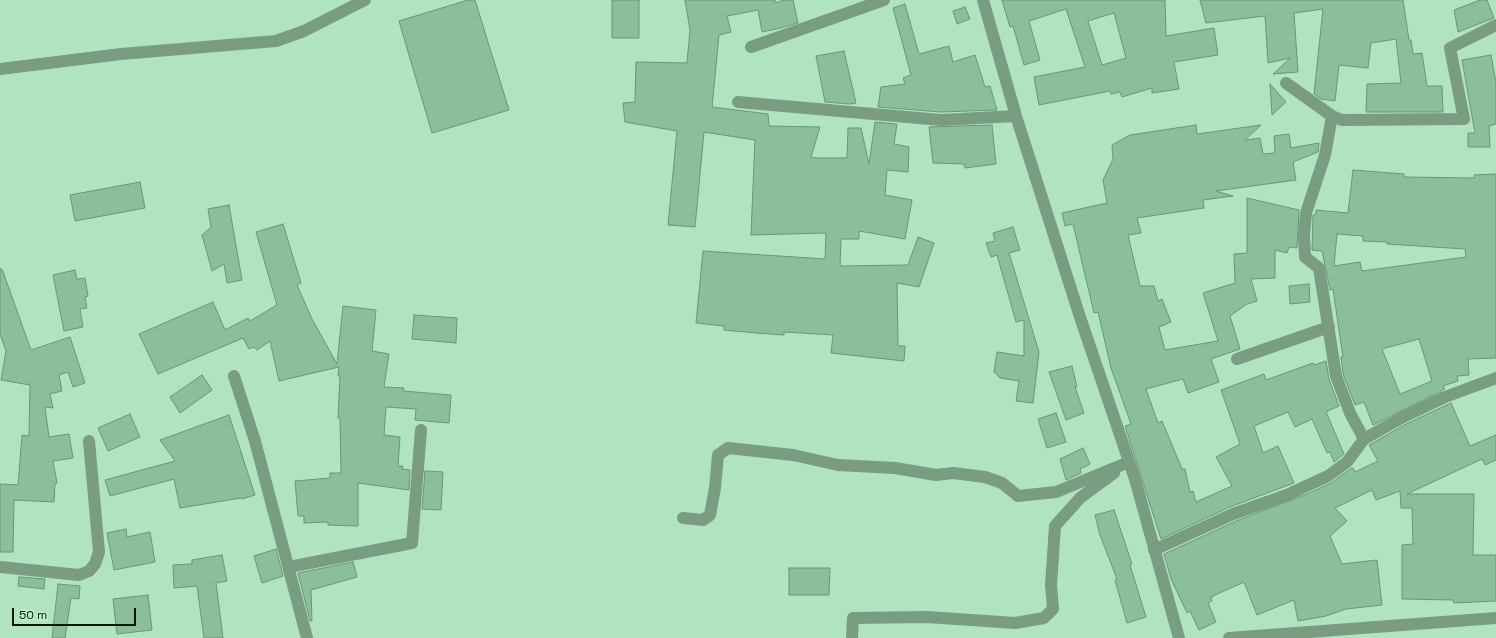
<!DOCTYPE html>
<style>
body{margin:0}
#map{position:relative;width:1496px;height:638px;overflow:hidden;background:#afe4be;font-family:"Space Grotesk",sans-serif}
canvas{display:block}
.scale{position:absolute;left:12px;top:608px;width:124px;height:18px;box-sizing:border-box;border:2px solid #04170a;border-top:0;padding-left:5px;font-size:12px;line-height:14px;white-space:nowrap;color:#04170a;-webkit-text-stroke:3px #bcf1cb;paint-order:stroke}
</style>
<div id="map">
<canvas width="1496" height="638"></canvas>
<div class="scale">50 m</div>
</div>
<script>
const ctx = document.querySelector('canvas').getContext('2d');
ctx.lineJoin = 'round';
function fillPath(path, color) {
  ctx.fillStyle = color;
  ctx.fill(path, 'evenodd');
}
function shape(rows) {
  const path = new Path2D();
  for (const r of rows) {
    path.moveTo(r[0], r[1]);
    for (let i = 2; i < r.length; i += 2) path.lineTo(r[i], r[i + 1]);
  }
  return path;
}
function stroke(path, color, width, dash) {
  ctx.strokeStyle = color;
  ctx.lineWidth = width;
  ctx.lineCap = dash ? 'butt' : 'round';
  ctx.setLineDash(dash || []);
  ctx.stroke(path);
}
const building = shape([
 [468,0,475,0,509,110,432,133,399,21,468,0],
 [612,0,639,0,639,38,612,38,612,0],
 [685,0,775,0,775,3,784,0,793,0,798,23,781,28,762,32,758,10,727,16,731,32,719,35,712,107,768,114,769,126,820,127,811,157,817,158,847,158,848,128,861,128,869,164,875,122,897,124,894,144,909,147,908,172,887,170,885,195,912,200,905,239,859,231,859,239,841,239,840,266,908,265,918,237,934,243,919,287,897,283,898,346,905,346,904,361,831,353,833,335,784,332,784,335,756,333,724,330,724,326,696,323,703,251,825,259,826,233,751,235,755,140,704,132,695,227,668,225,677,131,625,122,623,103,635,102,636,62,687,63,690,30,685,0],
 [1002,0,1165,0,1166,36,1214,28,1218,55,1174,62,1179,89,1152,93,1152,88,1122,97,1120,92,1111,94,1110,91,1039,105,1034,77,1085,67,1066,9,1029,21,1040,60,1024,65,1013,26,1010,27,1002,0],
 [1114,13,1126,58,1102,65,1088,21,1114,13],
 [1200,0,1403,0,1409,40,1411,40,1413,54,1422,53,1427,86,1442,86,1443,112,1366,112,1367,84,1401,83,1396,39,1371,43,1368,68,1339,65,1335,101,1321,99,1314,94,1323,9,1294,13,1298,72,1273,74,1290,58,1268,63,1265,16,1206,23,1200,0],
 [1480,0,1487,0,1494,18,1458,32,1454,10,1480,0],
 [905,4,919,54,949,46,953,62,975,55,985,87,990,86,997,110,941,112,878,107,881,87,905,84,903,78,911,75,893,8,905,4],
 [965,7,970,19,957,24,953,11,965,7],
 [844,51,856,103,850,104,825,102,816,56,844,51],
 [1491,55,1496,83,1496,124,1489,126,1490,147,1468,147,1468,133,1475,133,1462,60,1491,55],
 [1270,84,1286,102,1272,115,1270,84],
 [992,125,996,164,965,168,964,164,933,163,929,127,992,125],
 [1196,125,1197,134,1261,125,1245,140,1260,138,1263,154,1275,153,1274,136,1289,134,1291,148,1319,143,1318,152,1293,162,1296,180,1216,191,1233,196,1203,200,1204,208,1137,218,1141,233,1128,235,1140,286,1154,286,1158,301,1162,299,1171,322,1159,327,1165,350,1218,341,1203,293,1235,283,1234,254,1247,253,1247,198,1299,210,1297,248,1289,247,1287,253,1275,250,1275,278,1251,279,1257,301,1247,304,1230,316,1240,349,1211,359,1219,382,1188,393,1183,379,1146,389,1158,423,1162,421,1182,469,1185,469,1190,492,1193,491,1196,502,1232,486,1216,457,1240,444,1221,390,1264,374,1266,380,1313,363,1314,365,1326,361,1329,379,1339,406,1326,412,1344,454,1334,462,1330,452,1327,453,1312,419,1295,427,1288,412,1254,426,1263,453,1278,446,1294,483,1230,507,1161,539,1125,426,1131,424,1111,368,1098,312,1094,313,1073,224,1065,226,1062,213,1107,203,1103,180,1113,159,1112,145,1130,135,1196,125],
 [1353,170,1404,174,1404,177,1474,178,1474,175,1496,174,1496,358,1468,359,1469,375,1457,376,1458,381,1443,386,1445,389,1373,425,1364,402,1355,405,1343,374,1341,357,1343,357,1333,289,1330,290,1322,251,1312,250,1313,215,1316,214,1316,210,1348,213,1353,170],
 [1337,234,1363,236,1363,241,1387,242,1387,244,1465,249,1466,257,1362,271,1360,262,1334,266,1337,234],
 [1419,339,1432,381,1400,394,1382,349,1419,339],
 [140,182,145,208,75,221,70,195,140,182],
 [229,205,242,280,227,283,224,264,212,271,202,235,211,227,208,209,229,205],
 [283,224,301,283,297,285,312,319,337,364,343,306,376,310,372,351,389,354,384,387,404,388,403,391,451,395,449,423,415,420,416,409,386,407,384,435,400,437,398,466,403,466,402,469,410,470,409,490,358,483,358,526,328,525,328,522,304,523,304,516,298,516,295,481,330,478,330,473,341,473,340,418,338,418,340,376,338,376,339,367,279,381,270,341,257,350,254,347,249,349,243,338,158,374,139,334,213,302,225,330,248,318,250,321,277,305,256,232,283,224],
 [1013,227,1020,250,1009,253,1039,352,1033,403,1016,401,1019,381,1000,378,994,372,997,352,1024,356,1024,320,1016,322,997,255,991,257,986,243,995,241,993,233,1013,227],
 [0,269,2,269,31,350,70,337,85,383,73,387,68,372,59,375,62,391,50,394,53,408,45,407,49,437,69,434,73,458,53,461,57,483,55,484,54,502,14,500,13,552,0,552,0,484,18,485,22,435,29,436,30,385,1,380,6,351,0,334,0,269],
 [75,270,77,279,85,278,88,296,85,297,87,308,80,309,83,327,64,331,53,275,75,270],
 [1309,284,1310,302,1290,304,1289,286,1309,284],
 [414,315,457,318,456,343,412,339,414,315],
 [1072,366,1077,387,1075,387,1084,413,1066,420,1049,372,1072,366],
 [202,375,212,390,180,413,170,397,202,375],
 [1451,403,1470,446,1496,435,1496,460,1485,465,1482,459,1407,494,1474,494,1473,555,1496,555,1496,601,1454,603,1453,600,1402,599,1402,545,1413,544,1412,508,1401,508,1400,491,1376,500,1372,490,1335,508,1347,521,1330,536,1342,564,1377,560,1382,605,1346,609,1326,616,1298,621,1294,600,1257,615,1244,582,1211,597,1212,601,1208,603,1216,622,1199,630,1190,611,1187,613,1171,579,1164,554,1236,521,1307,494,1331,483,1350,469,1353,468,1355,472,1378,461,1369,445,1406,424,1451,403],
 [1056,413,1066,442,1047,448,1038,419,1056,413],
 [130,414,140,437,108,451,98,428,130,414],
 [229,415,255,495,242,499,241,498,180,508,174,479,110,496,105,480,175,461,160,440,229,415],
 [1083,448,1090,464,1080,469,1081,473,1066,480,1060,459,1083,448],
 [425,471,443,472,441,510,422,509,425,471],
 [1114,510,1132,564,1130,565,1146,617,1127,623,1115,580,1117,579,1100,535,1095,515,1114,510],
 [126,529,127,537,150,532,155,562,114,570,107,533,126,529],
 [276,549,283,576,262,583,254,556,276,549],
 [222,555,227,581,216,583,223,638,204,638,197,586,174,588,173,565,192,564,192,560,222,555],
 [353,562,357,577,311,590,312,621,310,621,298,573,353,562],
 [789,568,830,568,829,595,789,595,789,568],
 [19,577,45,579,44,589,18,586,19,577],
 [58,584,80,586,79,599,71,598,65,638,52,638,58,584],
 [148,595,152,630,117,634,113,599,148,595]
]);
fillPath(building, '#8bbf9a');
stroke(building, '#659874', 1);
stroke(shape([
 [983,0,1016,116,1079,314,1135,479,1179,638],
 [751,47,884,0],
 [0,69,121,54,276,41,304,31,365,0],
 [1286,83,1332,116,1342,120,1464,119,1450,48,1496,25],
 [738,102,941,120,1016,116],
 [1332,116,1325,155,1306,213,1304,236,1305,257,1319,268,1336,376,1350,413,1364,439],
 [1237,359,1329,327],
 [234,376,255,441,307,638],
 [683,518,703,520,710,515,715,488,718,455,728,448,793,455,838,465,895,468,936,475,953,473,985,477,1002,483,1018,496,1056,492,1129,462],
 [1154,550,1233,514,1287,495,1328,476,1347,462,1364,439,1403,417,1445,397,1496,378],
 [0,567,79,575,89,571,95,564,99,552,89,441],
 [289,567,412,543,421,430],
 [852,638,853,618,927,617,1015,623,1044,618,1053,609,1051,585,1055,526,1080,498,1114,473],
 [1229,638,1496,618]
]), '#799c83', 12);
</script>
